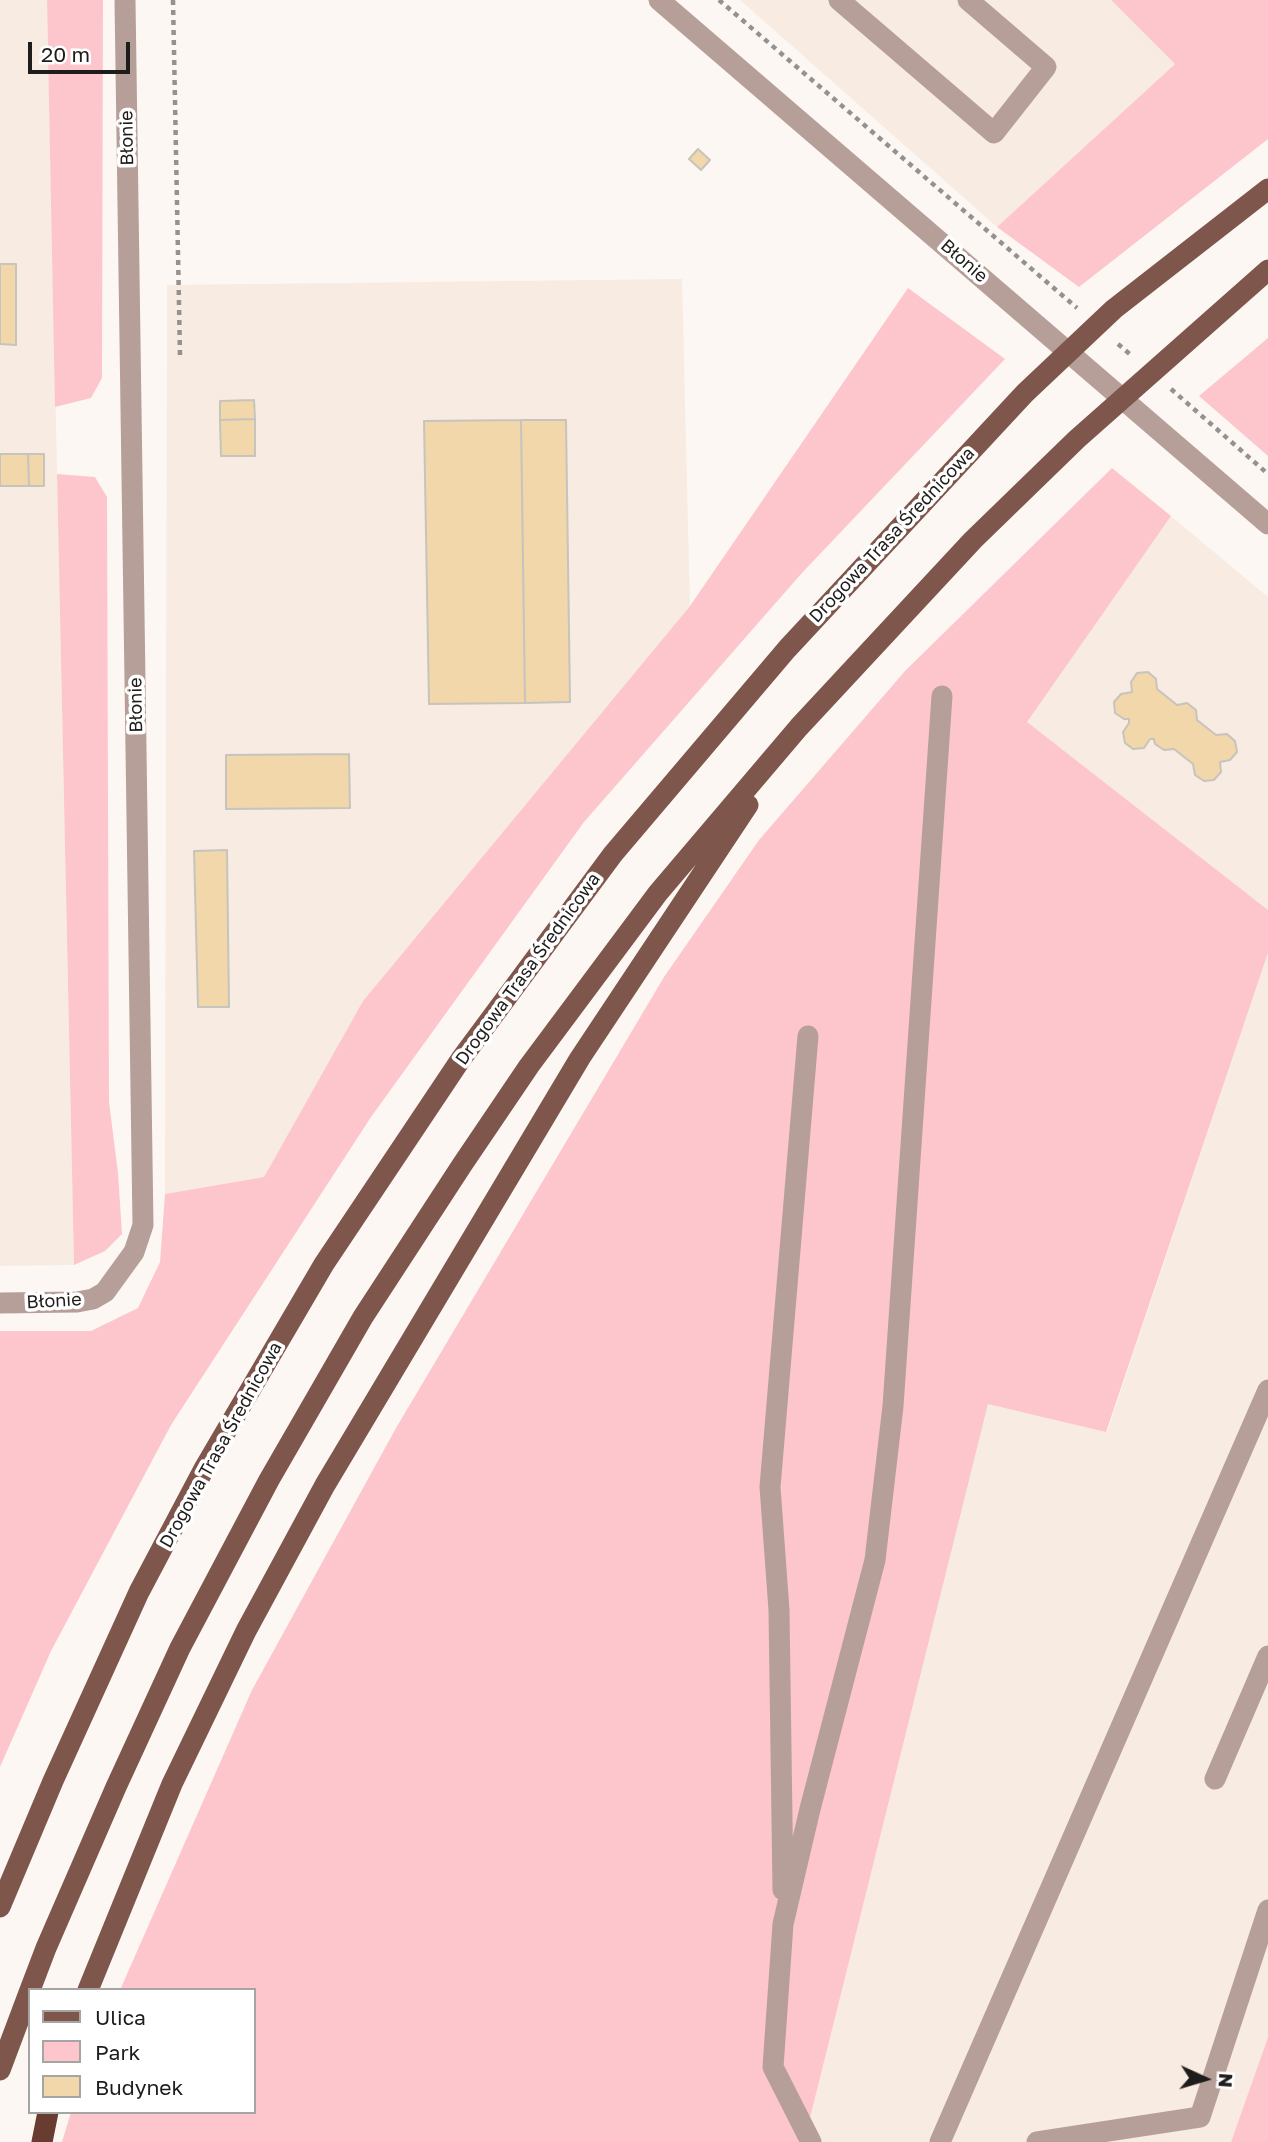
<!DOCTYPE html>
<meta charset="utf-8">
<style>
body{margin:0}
#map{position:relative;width:1268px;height:2142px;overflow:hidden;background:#fdf7f3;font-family:"Golos Text",sans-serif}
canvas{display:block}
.legend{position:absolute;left:28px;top:1988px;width:228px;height:126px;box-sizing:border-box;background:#fff;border:2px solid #a5a5a4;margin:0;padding:9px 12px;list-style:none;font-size:21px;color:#1f1d1b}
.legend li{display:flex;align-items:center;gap:14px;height:35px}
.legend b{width:35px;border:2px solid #a5a5a4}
.north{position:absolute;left:1170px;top:2044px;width:70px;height:70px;-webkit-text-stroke:5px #fff;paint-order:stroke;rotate:94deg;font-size:19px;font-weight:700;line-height:28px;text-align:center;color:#1f1d1b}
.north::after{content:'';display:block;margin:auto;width:24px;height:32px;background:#1f1d1b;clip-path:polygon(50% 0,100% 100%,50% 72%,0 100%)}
.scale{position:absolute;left:28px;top:42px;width:102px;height:32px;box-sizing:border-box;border:4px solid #1f1d1b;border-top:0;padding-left:9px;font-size:21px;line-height:24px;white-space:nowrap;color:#1f1d1b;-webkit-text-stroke:5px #fff;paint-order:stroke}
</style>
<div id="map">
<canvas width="1268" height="2142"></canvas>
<ul class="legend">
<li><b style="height:9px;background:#7e564c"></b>Ulica</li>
<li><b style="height:19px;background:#fdc6cc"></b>Park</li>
<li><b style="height:19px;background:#f1d7aa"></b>Budynek</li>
</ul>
<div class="north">N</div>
<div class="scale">20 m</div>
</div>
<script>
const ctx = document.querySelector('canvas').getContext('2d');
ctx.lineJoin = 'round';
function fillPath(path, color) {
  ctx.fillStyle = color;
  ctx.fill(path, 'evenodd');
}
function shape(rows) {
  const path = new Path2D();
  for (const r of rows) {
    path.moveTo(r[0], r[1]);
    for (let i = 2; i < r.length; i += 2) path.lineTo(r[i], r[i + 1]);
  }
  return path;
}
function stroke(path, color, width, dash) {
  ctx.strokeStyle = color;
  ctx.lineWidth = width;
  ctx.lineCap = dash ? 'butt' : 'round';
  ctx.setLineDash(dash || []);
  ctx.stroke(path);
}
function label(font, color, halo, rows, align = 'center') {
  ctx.font = font + ' "Golos Text",sans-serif';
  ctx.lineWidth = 7;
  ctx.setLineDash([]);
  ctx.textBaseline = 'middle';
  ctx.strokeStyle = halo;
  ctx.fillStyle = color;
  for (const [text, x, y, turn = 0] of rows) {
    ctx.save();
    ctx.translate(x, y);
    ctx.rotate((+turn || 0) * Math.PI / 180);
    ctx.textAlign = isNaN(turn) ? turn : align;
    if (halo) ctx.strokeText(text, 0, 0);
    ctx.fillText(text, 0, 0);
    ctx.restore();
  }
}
fillPath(shape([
 [0,0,47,0,74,1265,0,1266],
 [740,0,1111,0,1176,63,997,227],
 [682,279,690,606,363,1001,264,1177,165,1194,167,285],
 [1171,516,1268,597,1268,910,1026,722],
 [1268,953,1268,2037,1231,2142,804,2142,988,1403,1107,1432]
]), '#f8ebe2');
fillPath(shape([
 [47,0,103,0,102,378,91,398,55,407],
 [1111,0,1268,0,1268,139,1079,287,997,227,1175,64],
 [908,288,1005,359,801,574,584,822,371,1117,171,1425,51,1651,0,1767,0,1331,91,1331,138,1308,160,1262,165,1194,264,1177,363,1001,690,606],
 [1268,338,1268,456,1199,396],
 [1112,468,1171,516,1027,722,1268,910,1268,953,1106,1432,988,1404,804,2142,62,2142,71,2112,254,2112,254,1990,120,1990,252,1690,396,1428,664,977,759,840,905,671],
 [57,474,95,477,107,497,109,1102,118,1173,122,1234,105,1251,74,1265],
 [1268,2037,1268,2142,1231,2142]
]), '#fdc6cc');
const building = shape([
 [698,149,710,160,701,170,689,159,698,149],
 [0,264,16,264,16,345,0,344,0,264],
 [254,400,255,419,220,420,220,401,254,400],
 [255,419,255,456,221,456,220,420,255,419],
 [521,420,525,703,429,704,424,421,521,420],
 [521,420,566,420,570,702,525,703,521,420],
 [0,454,28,454,29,486,0,486,0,454],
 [28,454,44,454,44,486,29,486,28,454],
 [1148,672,1156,679,1157,689,1177,705,1187,703,1196,710,1197,720,1216,735,1227,734,1235,741,1237,752,1230,760,1220,762,1221,772,1214,780,1204,781,1195,775,1193,764,1174,749,1164,750,1155,744,1154,739,1150,739,1144,748,1133,749,1125,743,1123,732,1129,723,1129,719,1124,719,1115,713,1114,702,1121,694,1132,692,1131,682,1137,673,1148,672],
 [349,754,350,808,226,809,226,755,349,754],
 [227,850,229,1007,198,1007,194,851,227,850]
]);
fillPath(building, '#f1d7aa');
stroke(building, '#c7c3be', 2);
stroke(shape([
 [173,0,180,355],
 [719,0,1077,308],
 [1118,344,1132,356],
 [1171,389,1268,474]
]), '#95918e', 4.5, [5, 5]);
stroke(shape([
 [659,0,1268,524],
 [839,0,994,133,1046,67,968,0],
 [0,1303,77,1302,93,1299,105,1292,134,1252,143,1225,125,0],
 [1215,1779,1268,1656],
 [783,1890,779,1610,770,1487,808,1036],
 [811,2142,773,2067,783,1924,810,1809,875,1560,893,1406,942,696],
 [940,2142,1268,1390],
 [1037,2142,1200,2117,1268,1910]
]), '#b79f99', 21);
stroke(shape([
 [0,1907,53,1781,139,1592,205,1467,324,1264,461,1059,613,854,787,649,1025,393,1114,309,1268,189],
 [30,1990,46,1948,116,1787,180,1648,269,1480,363,1317,462,1165,529,1066,658,893,799,727,973,540,1077,439,1268,270],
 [88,1990,172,1784,246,1631,325,1485,580,1058,748,805],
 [0,2070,30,1990]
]), '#7e564c', 21);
stroke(shape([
 [42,2142,48,2112]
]), '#693c31', 21);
label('18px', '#1f1d1b', '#fff', [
 ["Błonie",127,138,-91],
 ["Błonie",964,261,41],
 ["Drogowa Trasa Średnicowa",892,535,-47],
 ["Błonie",136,705,-91],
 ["Drogowa Trasa Średnicowa",528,969,-54],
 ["Błonie",54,1301,-3],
 ["Drogowa Trasa Średnicowa",221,1445,-61]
]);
</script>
